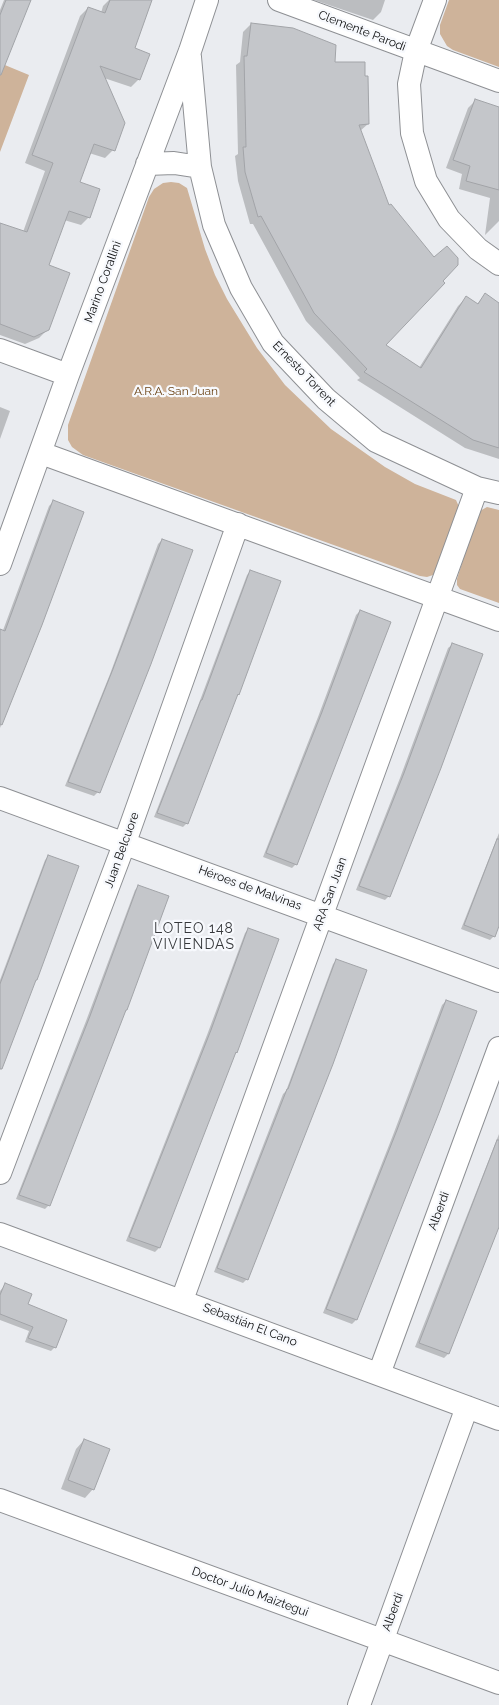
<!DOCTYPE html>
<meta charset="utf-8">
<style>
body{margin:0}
canvas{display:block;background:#eaecf0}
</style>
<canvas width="499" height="1705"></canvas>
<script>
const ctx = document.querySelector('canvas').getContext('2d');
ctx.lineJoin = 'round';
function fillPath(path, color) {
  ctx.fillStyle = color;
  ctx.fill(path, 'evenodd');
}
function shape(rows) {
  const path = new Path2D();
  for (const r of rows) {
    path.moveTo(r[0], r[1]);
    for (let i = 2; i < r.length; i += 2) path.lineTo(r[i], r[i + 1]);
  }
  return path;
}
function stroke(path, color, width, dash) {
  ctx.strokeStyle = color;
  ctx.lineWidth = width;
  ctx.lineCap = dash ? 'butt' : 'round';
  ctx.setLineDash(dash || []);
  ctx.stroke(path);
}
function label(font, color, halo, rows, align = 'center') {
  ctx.font = font + ' Raleway,sans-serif';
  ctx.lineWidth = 4.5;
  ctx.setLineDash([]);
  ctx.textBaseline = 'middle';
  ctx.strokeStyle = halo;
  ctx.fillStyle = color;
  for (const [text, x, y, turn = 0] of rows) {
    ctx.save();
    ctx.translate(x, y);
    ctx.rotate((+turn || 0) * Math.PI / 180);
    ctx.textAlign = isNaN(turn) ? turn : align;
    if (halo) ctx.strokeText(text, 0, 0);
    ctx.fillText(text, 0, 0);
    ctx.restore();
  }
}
fillPath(shape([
 [449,0,499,0,499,67,453,50,447,46,440,34,440,25],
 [0,63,29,75,0,152],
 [171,182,179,183,187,188,205,249,215,275,227,299,257,348,285,385,331,429,385,467,415,484,456,500,460,509,437,571,433,575,427,577,420,576,83,455,72,447,68,440,68,425,149,197,154,189,163,183],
 [487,507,499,510,499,603,460,589,457,585,457,579,478,512]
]), '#ceb39a');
fillPath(shape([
 [4,0,30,0,0,69,0,10],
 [109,0,150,0,133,49,139,79,131,87,104,78,113,150,105,158,89,153,79,183,89,217,81,225,64,220,47,266,48,329,39,338,25,344,0,335,0,224,23,232,45,171,25,163,80,16,88,8,101,13,103,6],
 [314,0,385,0,381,12,373,20],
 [251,24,334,64,368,124,360,131,384,346,419,368,458,306,466,298,477,304,485,295,499,304,499,459,465,448,357,380,360,378,306,321,253,224,250,224,238,181,235,156,238,154,236,65,240,62,243,32],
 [476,100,499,109,499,221,485,235,490,198,459,189,462,174,446,168,468,108],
 [0,407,10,411,0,439],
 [53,502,41,625,0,728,0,635,2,633,49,506],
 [162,540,98,792,94,796,65,786,110,674,158,544],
 [251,571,238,694,236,697,187,823,183,827,154,817,199,703,247,575],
 [360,611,296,864,292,868,263,857,318,717,356,615],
 [453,644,389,896,385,900,356,890,400,778,448,648],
 [499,833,499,923,494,936,490,940,461,929],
 [49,856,0,1069,0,980,45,860],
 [139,886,49,1205,45,1209,16,1199,86,1021,135,890],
 [249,929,236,1052,233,1055,159,1248,155,1252,126,1241,207,1035,245,933],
 [337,960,247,1279,243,1283,214,1272,283,1094,286,1091,333,964],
 [446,1001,356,1320,352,1324,323,1313,393,1135,442,1005],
 [499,1134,499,1223,448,1354,444,1358,415,1347],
 [5,1285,26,1305,55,1347,51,1351,25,1342,29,1331,0,1320,0,1291],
 [84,1440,93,1489,85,1498,61,1489,76,1449]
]), '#0003');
const building = shape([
 [6,0,31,0,1,75,0,75,0,15,6,0],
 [110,0,152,0,135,48,150,54,140,80,100,66,125,123,115,151,94,144,80,182,100,189,90,218,69,211,49,265,70,273,49,330,34,337,0,324,0,223,27,232,53,163,32,155,88,7,105,13,110,0],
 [251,23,293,28,336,45,335,62,365,62,365,76,368,76,369,124,359,125,389,205,391,204,434,257,447,246,458,258,458,265,443,281,445,283,386,345,421,368,466,296,478,304,485,293,499,303,499,448,473,440,364,372,367,369,314,313,261,216,258,217,245,172,243,147,246,147,244,56,247,56,251,23],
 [475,99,499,107,499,190,466,181,470,166,453,160,475,99],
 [53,500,84,512,42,625,2,725,0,724,0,629,5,631,53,500],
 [162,539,193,550,151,664,100,793,68,782,113,669,162,539],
 [250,570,281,581,239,695,238,694,188,824,157,813,201,700,202,700,250,570],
 [360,610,391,622,297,865,266,853,322,712,360,610],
 [452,643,483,654,441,768,390,897,359,886,404,773,452,643],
 [497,839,499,839,499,926,495,937,464,925,497,839],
 [48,855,79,866,37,980,36,980,2,1069,0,1069,0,984,48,855],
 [138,885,169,896,127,1010,126,1010,50,1206,19,1195,90,1016,138,885],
 [248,928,279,939,237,1053,236,1052,160,1248,129,1237,211,1030,248,928],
 [336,959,367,970,333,1064,248,1280,217,1268,287,1089,288,1089,336,959],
 [446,1000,477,1011,439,1113,357,1320,326,1309,397,1130,446,1000],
 [497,1140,499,1140,499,1227,449,1354,419,1343,497,1140],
 [5,1283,32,1294,28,1304,67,1320,56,1348,28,1338,33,1327,0,1314,0,1295,5,1283],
 [84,1439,110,1449,94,1490,68,1480,84,1439]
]);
fillPath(building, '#c4c6ca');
stroke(building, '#a2a4a8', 1);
const street = shape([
 [279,0,499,81],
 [435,0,416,51,409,84,412,133,426,181,449,219,478,249,499,264],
 [190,57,200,167,214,225,241,288,273,343,326,399,376,441,477,488,499,493],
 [147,164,174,163,200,167],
 [0,350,68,375],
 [41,453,499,620],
 [0,564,68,375,190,51,207,0],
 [0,798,499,981],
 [0,1173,125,842,238,524],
 [0,1234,499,1419],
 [182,1300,477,488],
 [379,1374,499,1048],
 [0,1500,499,1683],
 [359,1705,467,1407]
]);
stroke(street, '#8e9094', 24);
stroke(street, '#fff', 22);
label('12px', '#0f1011', '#f7f9fd', [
 ["Clemente Parodi",362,31,21],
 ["Marino Corallini",103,282,-70],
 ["Ernesto Torrent",304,374,46],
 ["Juan Belcuore",122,850,-70],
 ["Héroes de Malvinas",250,888,20],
 ["ARA San Juan",330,894,-70],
 ["Alberdi",439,1211,-70],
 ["Sebastián El Cano",250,1325,21],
 ["Doctor Julio Maiztegui",250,1592,20],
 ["Alberdi",393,1612,-70]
]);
label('12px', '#6c4417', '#f7f9fd', [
 ["A.R.A. San Juan",176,391]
]);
ctx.letterSpacing = '1px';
label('14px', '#36383b', '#f7f9fd', [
 ["LOTEO 148",194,929],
 ["VIVIENDAS",194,945]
]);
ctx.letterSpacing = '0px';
</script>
